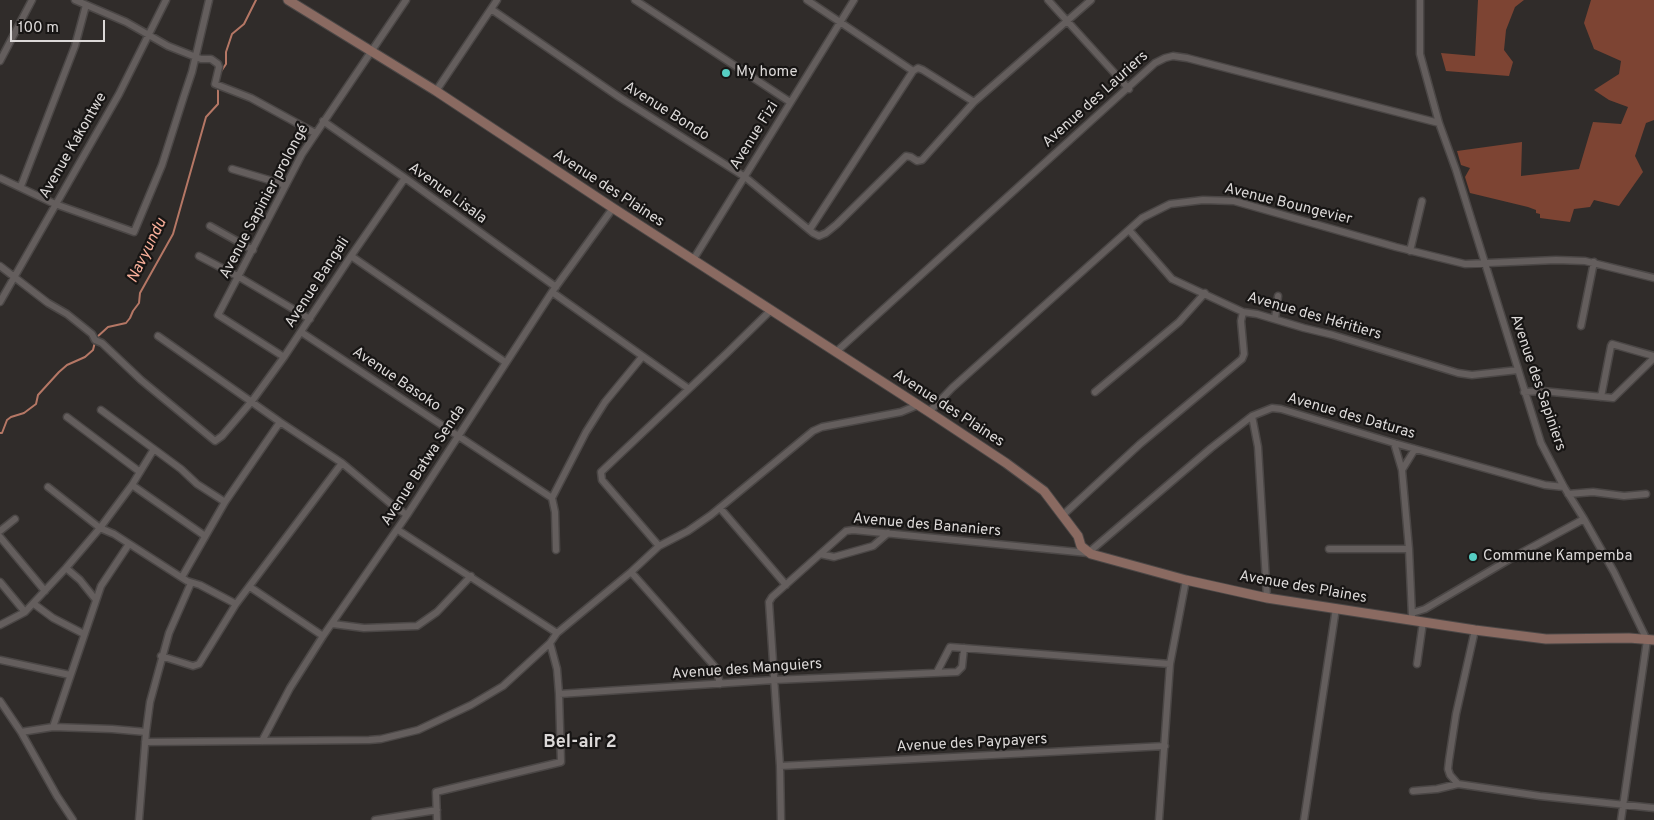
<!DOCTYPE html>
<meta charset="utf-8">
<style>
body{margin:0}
#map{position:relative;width:1654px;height:820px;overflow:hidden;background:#302c2a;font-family:Overpass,sans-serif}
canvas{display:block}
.scale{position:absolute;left:10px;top:20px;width:95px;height:22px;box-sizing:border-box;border:2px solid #dcd9d8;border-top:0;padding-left:6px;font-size:15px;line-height:18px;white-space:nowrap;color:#dcd9d8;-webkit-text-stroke:4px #171514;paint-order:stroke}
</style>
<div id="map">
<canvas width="1654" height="820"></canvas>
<div class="scale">100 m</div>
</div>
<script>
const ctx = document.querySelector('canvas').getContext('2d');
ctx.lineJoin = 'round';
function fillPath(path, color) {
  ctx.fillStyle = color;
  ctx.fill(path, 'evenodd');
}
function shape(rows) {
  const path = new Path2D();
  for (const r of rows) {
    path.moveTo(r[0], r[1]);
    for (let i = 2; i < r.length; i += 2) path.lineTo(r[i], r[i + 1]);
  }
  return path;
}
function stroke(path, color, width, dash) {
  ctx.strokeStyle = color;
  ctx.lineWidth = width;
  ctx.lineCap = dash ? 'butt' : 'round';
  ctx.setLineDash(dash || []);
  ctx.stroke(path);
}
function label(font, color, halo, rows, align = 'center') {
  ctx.font = font + ' Overpass,sans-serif';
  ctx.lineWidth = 4.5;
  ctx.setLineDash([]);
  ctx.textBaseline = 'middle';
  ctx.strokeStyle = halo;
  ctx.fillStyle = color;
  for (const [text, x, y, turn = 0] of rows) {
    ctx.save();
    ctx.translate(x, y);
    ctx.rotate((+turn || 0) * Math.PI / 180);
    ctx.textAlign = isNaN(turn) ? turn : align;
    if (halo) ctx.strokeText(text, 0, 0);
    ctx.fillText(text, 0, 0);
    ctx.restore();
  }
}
fillPath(shape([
 [1478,0,1524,0,1515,7,1506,30,1504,50,1513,62,1509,76,1446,71,1441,53,1475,56],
 [1591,0,1654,0,1654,120,1646,123,1635,156,1643,172,1619,206,1594,200,1590,207,1574,209,1570,222,1540,218,1540,214,1536,213,1536,210,1528,207,1470,193,1465,177,1470,168,1461,165,1457,151,1522,142,1521,176,1579,169,1593,122,1621,124,1628,107,1609,100,1594,90,1619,74,1621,61,1594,49,1584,23]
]), '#7d4433');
stroke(shape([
 [220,73,226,64,226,52,232,34,244,24,256,0],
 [0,433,2,433,7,420,11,417,24,413,36,404,38,395,59,372,67,365,85,357,93,350,96,338,108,327,126,323,130,318,133,311,139,303,140,293,173,234,206,117,218,104,218,87]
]), '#b57765', 2);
const street = shape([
 [75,0,126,22,168,46,201,59,211,59,218,64,219,67,215,84,251,98,315,133],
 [635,0,790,102],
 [807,0,913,71],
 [1048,0,1129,89],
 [1420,0,1420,54,1439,123,1456,170,1541,443,1564,487,1584,519,1614,572,1647,640,1621,820],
 [491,9,619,97,745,177,813,233,819,236,826,233,837,224,906,156,911,157,917,161,922,160,974,102,1091,0],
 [0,61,32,0],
 [913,71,918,68,923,70,974,102],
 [436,91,497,0],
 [323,121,405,178,556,287],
 [232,169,286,185],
 [0,178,55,204,134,232,162,165,184,96,192,72,209,0],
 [21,186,75,46,86,5],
 [210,226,253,250],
 [810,229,913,71],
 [1129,230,1172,279,1243,312,1257,314,1304,328,1333,335,1458,373,1472,375,1518,370],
 [1410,251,1422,201],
 [199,256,239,277,310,319],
 [351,256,505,362],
 [693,260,854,0],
 [0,266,48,303,67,314,92,334,95,340,102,343,141,380,215,441,222,436,252,401,284,357,351,256,405,178],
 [552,292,689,389],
 [0,302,119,94,166,0],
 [1275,319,1278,296],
 [1581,326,1594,262],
 [301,332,552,498],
 [158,336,280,422,342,463,391,504,407,515],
 [836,352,1155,63,1165,58,1173,56,1187,58,1439,123],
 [284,357,218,315,302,154,406,0],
 [1095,392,1179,322,1205,293],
 [1524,392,1542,391,1613,398,1654,358],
 [1601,397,1611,346,1612,344,1654,356],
 [101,410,181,469,197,484,225,502],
 [929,412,952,388,1142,218,1170,204,1203,200,1234,201,1396,247,1465,264,1556,260,1585,261,1654,278],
 [1252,416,1258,447,1267,598],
 [67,417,140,472],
 [1394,443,1402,470,1409,549,1412,616],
 [1402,470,1415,449],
 [132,485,205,536],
 [48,487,100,528,114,534,187,581,200,585,236,604],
 [1568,494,1593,492,1624,496,1646,494],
 [720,508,786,585],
 [1063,515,1140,444,1242,359,1244,354,1241,321,1243,312],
 [398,530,557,633],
 [0,531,15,519],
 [0,537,45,591],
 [659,546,602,480,601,472,728,352,771,310],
 [1329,549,1409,549],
 [556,550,555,512,552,498,586,432,605,402,642,357],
 [820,554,834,557,873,546,888,533],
 [66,568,80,580,96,600],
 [631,572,716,668,720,684],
 [182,577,225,502,280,422],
 [0,582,25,612],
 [250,587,323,636],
 [34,604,53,618,84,634],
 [1412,613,1425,609,1510,559,1584,519],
 [333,624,364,628,417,626,437,612,471,576],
 [0,625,25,612,66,568,100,528,132,485,154,449],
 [161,656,193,666,199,664,236,604,342,463],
 [0,660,70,675],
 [1417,664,1423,622],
 [937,672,950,647,1170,664],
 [559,694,774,680,957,672,962,667,964,648],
 [0,701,21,732,57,796,73,820],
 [53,727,101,586,129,544],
 [21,732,53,727,112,729,146,732],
 [262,741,290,688,323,636,407,515,552,292,613,208],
 [145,742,369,740,381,739,418,730,471,705,503,686,550,643,557,633,631,572,659,546,688,531,711,515,813,431,822,427,901,412,918,405],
 [780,766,1165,746],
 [1458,784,1450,775,1448,769,1449,760,1456,714,1475,630],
 [1413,791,1437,789,1458,784,1540,796,1654,808],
 [139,820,146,732,150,702,169,633,191,583],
 [375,820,437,810],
 [437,820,436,792,561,762,559,694,557,669,550,643],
 [781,820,780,766,769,602,772,597,846,531,853,530,1088,553,1211,448,1252,416,1272,408,1281,409,1394,443,1545,485,1564,487],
 [1159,820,1170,664,1186,580],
 [1304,820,1336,608]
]);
const secondary = shape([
 [288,0,436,91,613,208,929,412,1006,463,1044,491,1078,536,1081,546,1091,554,1186,580,1267,598,1475,630,1546,639,1629,638,1654,640]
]);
stroke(street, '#4b4746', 9);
stroke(secondary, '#4b4746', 11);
stroke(street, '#645e5d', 6);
stroke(secondary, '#8a6a61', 9);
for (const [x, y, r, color] of [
 [726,73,5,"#56cec3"],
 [1473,557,5,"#56cec3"]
]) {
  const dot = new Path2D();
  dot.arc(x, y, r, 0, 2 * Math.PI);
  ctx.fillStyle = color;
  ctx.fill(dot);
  stroke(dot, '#171514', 2);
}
label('15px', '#dcd9d8', '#171514', [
 ["My home",736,73],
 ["Commune Kampemba",1483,557]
], 'left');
label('15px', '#dcd9d8', '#171514', [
 ["Avenue des Lauriers",1096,100,-42],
 ["Avenue Bondo",666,112,32],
 ["Avenue Fizi",755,136,-58],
 ["Avenue Kakontwe",74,146,-60],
 ["Avenue des Plaines",608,189,33],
 ["Avenue Lisala",447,194,36],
 ["Avenue Sapinier prolongé",265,202,-62],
 ["Avenue Boungevier",1288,205,14],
 ["Avenue Bangali",318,283,-57],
 ["Avenue des Héritiers",1314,317,16],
 ["Avenue Basoko",396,380,34],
 ["Avenue des Sapiniers",1537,383,71],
 ["Avenue des Plaines",948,409,33],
 ["Avenue des Daturas",1351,417,16],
 ["Avenue Batwa Senda",424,466,-57],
 ["Avenue des Bananiers",927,526,5],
 ["Avenue des Plaines",1303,588,10],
 ["Avenue des Manguiers",747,670,-4],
 ["Avenue des Paypayers",972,744,-3]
]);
label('italic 16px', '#f7ae99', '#171514', [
 ["Navyundu",148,251,-64]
]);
label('bold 18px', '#dcd9d8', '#171514', [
 ["Bel-air 2",580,743]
]);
</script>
